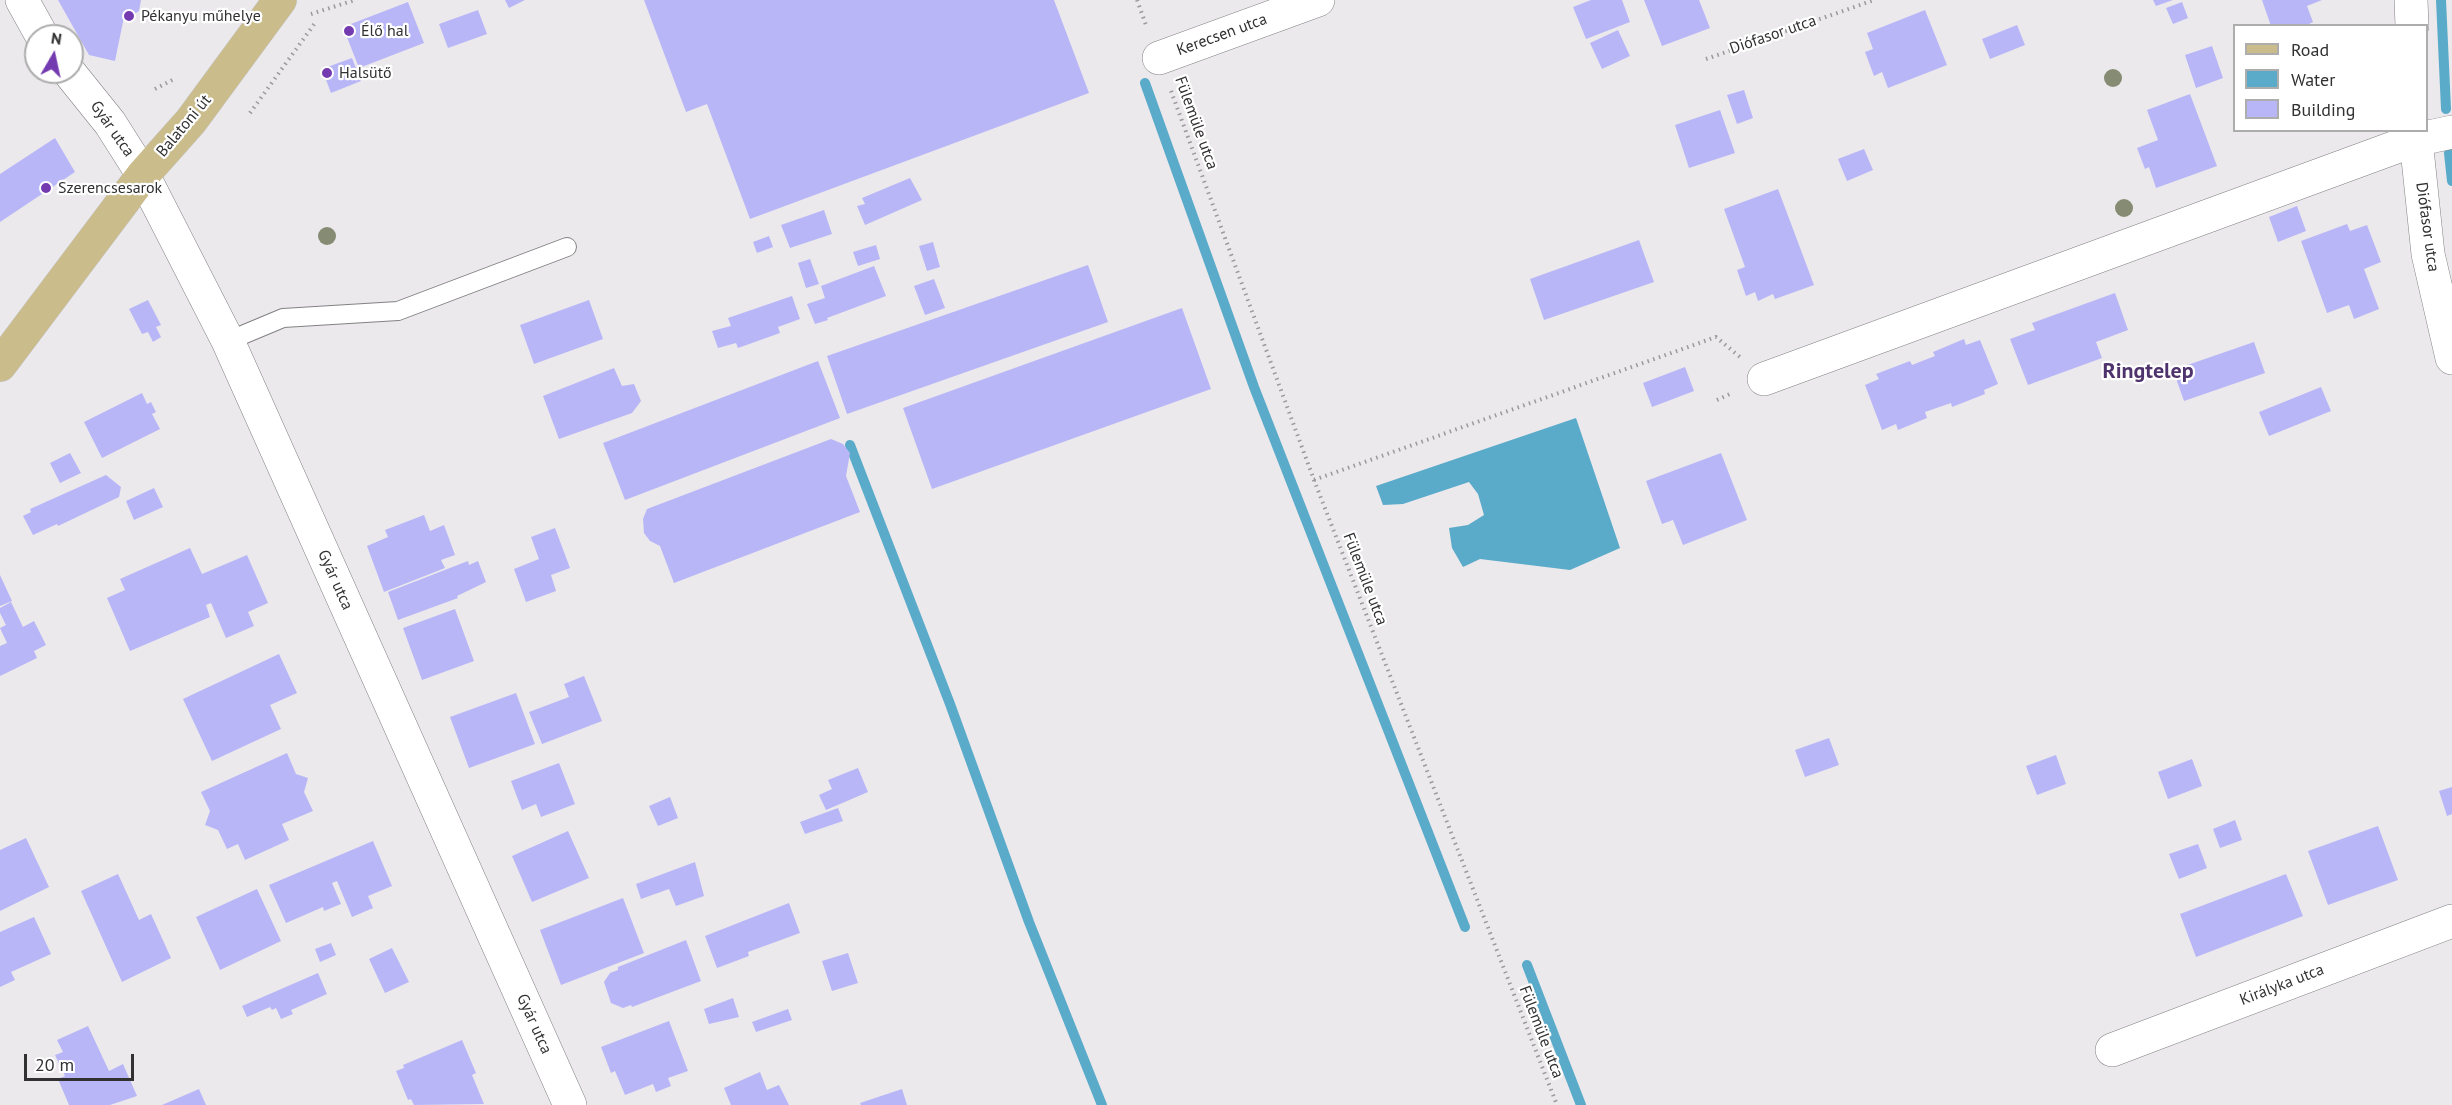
<!DOCTYPE html>
<meta charset="utf-8">
<style>
body{margin:0}
#map{position:relative;width:2452px;height:1105px;overflow:hidden;background:#ebe9ec;font-family:"PT Sans",sans-serif}
canvas{display:block}
.legend{position:absolute;left:2233px;top:24px;width:195px;height:108px;box-sizing:border-box;background:#fff;border:2px solid #adadad;margin:0;padding:8px 10px;list-style:none;font-size:18px;color:#323132}
.legend li{display:flex;align-items:center;gap:12px;height:30px}
.legend b{width:30px;border:2px solid #adadad}
.north{position:absolute;left:24px;top:24px;width:60px;height:60px;box-sizing:border-box;background:#fff;border:2px solid #adadad;border-radius:50%;rotate:9deg;font-size:16px;font-weight:700;line-height:24px;text-align:center;color:#323132}
.north::after{content:'';display:block;margin:auto;width:21px;height:27px;background:#743ab0;clip-path:polygon(50% 0,100% 100%,50% 72%,0 100%)}
.scale{position:absolute;left:24px;top:1054px;width:110px;height:27px;box-sizing:border-box;border:3px solid #323132;border-top:0;padding-left:8px;font-size:18px;line-height:21px;white-space:nowrap;color:#323132;-webkit-text-stroke:4px #fff;paint-order:stroke}
</style>
<div id="map">
<canvas width="2452" height="1105"></canvas>
<ul class="legend">
<li><b style="height:8px;background:#cabc8b"></b>Road</li>
<li><b style="height:16px;background:#5aaac9"></b>Water</li>
<li><b style="height:16px;background:#b8b6f7"></b>Building</li>
</ul>
<div class="north">N</div>
<div class="scale">20 m</div>
</div>
<script>
const ctx = document.querySelector('canvas').getContext('2d');
ctx.lineJoin = 'round';
function fillPath(path, color) {
  ctx.fillStyle = color;
  ctx.fill(path, 'evenodd');
}
function shape(rows) {
  const path = new Path2D();
  for (const r of rows) {
    path.moveTo(r[0], r[1]);
    for (let i = 2; i < r.length; i += 2) path.lineTo(r[i], r[i + 1]);
  }
  return path;
}
function stroke(path, color, width, dash) {
  ctx.strokeStyle = color;
  ctx.lineWidth = width;
  ctx.lineCap = dash ? 'butt' : 'round';
  ctx.setLineDash(dash || []);
  ctx.stroke(path);
}
function label(font, color, halo, rows, align = 'center') {
  ctx.font = font + ' "PT Sans",sans-serif';
  ctx.lineWidth = 4.5;
  ctx.setLineDash([]);
  ctx.textBaseline = 'middle';
  ctx.strokeStyle = halo;
  ctx.fillStyle = color;
  for (const [text, x, y, turn = 0] of rows) {
    ctx.save();
    ctx.translate(x, y);
    ctx.rotate((+turn || 0) * Math.PI / 180);
    ctx.textAlign = isNaN(turn) ? turn : align;
    if (halo) ctx.strokeText(text, 0, 0);
    ctx.fillText(text, 0, 0);
    ctx.restore();
  }
}
fillPath(shape([
 [1576,418,1620,548,1570,570,1480,559,1463,567,1452,548,1449,528,1468,525,1484,515,1478,494,1469,482,1403,504,1383,505,1376,486]
]), '#5aaac9');
stroke(shape([
 [2441,0,2446,109],
 [1145,83,1254,387,1465,927],
 [2449,153,2452,181],
 [850,445,950,704,1029,922,1102,1105],
 [1527,965,1581,1105]
]), '#5aaac9', 10);
fillPath(shape([
 [58,0,141,0,139,11,128,18,124,17,115,61,89,55],
 [505,0,525,0,509,8],
 [644,0,1054,0,1089,93,750,219,707,104,686,112],
 [1591,0,1622,0,1630,22,1586,39,1573,7],
 [1644,0,1699,0,1710,28,1662,46],
 [2153,0,2173,0,2156,6],
 [2262,0,2322,0,2307,6,2313,22,2305,26,2271,26],
 [408,2,424,43,359,68,343,27],
 [2182,2,2188,18,2173,24,2166,8],
 [478,10,487,34,448,48,439,24],
 [1925,10,1947,65,1888,88,1882,72,1874,76,1865,52,1873,49,1867,33],
 [2017,25,2025,45,1990,59,1982,39],
 [1618,30,1630,56,1602,69,1590,43],
 [2212,46,2223,78,2196,88,2185,55],
 [352,58,361,81,331,93,322,69],
 [1744,90,1753,118,1737,124,1727,95],
 [2190,94,2217,166,2156,188,2149,167,2145,169,2137,148,2158,140,2147,110],
 [1720,110,1735,153,1689,168,1675,125],
 [55,138,75,172,0,222,0,174],
 [1864,149,1873,170,1847,181,1838,159],
 [910,178,922,200,865,225,857,206,865,204,862,198],
 [1778,189,1814,285,1775,299,1773,294,1758,301,1755,292,1746,296,1737,270,1745,267,1724,209],
 [2297,206,2306,231,2278,242,2269,217],
 [824,210,832,234,790,248,781,225],
 [2347,224,2350,231,2367,225,2381,262,2364,269,2379,309,2354,319,2349,305,2327,313,2301,241],
 [769,236,773,247,757,253,753,242],
 [1639,240,1654,282,1544,320,1530,279],
 [933,242,940,267,927,271,919,246],
 [876,245,880,259,858,266,853,252],
 [810,259,819,284,806,288,798,263],
 [1088,265,1108,322,847,414,827,356],
 [874,266,886,296,827,318,828,320,815,324,807,304,825,298,821,286],
 [934,279,945,308,925,315,914,286],
 [2115,293,2128,330,2096,342,2102,358,2028,385,2010,339,2035,330,2032,323],
 [792,296,800,319,778,327,780,333,738,348,736,343,718,348,712,331,731,326,728,318],
 [148,300,161,325,156,327,161,337,153,342,148,332,142,334,129,309],
 [589,300,603,339,534,364,520,325],
 [1182,308,1211,389,932,489,903,408],
 [1964,339,1966,345,1980,340,1998,384,1984,390,1985,394,1952,407,1951,403,1925,412,1927,418,1898,430,1896,424,1882,430,1865,385,1879,379,1876,374,1910,361,1912,365,1935,356,1933,352],
 [2254,342,2265,373,2184,401,2173,370],
 [818,361,840,418,625,500,603,443],
 [1685,367,1694,391,1652,407,1643,383],
 [614,368,622,386,634,384,641,401,632,413,559,439,543,396],
 [2321,387,2331,411,2269,436,2259,412],
 [142,393,147,404,151,402,156,412,152,414,160,429,102,458,84,422],
 [831,439,843,444,850,453,846,476,860,512,674,583,660,546,650,541,644,533,643,519,647,509],
 [70,453,81,473,60,483,50,463],
 [1721,453,1747,520,1683,545,1673,520,1662,524,1646,481],
 [106,475,121,487,119,497,58,526,57,524,33,535,23,516,31,512,30,509],
 [154,488,163,507,134,520,126,501],
 [424,515,430,531,444,525,455,555,441,560,445,568,384,592,367,546,388,537,385,530],
 [555,528,570,568,551,575,556,591,526,602,514,569,539,559,531,537],
 [190,548,202,574,247,555,268,603,248,612,254,626,226,638,211,603,206,605,210,617,130,651,107,598,125,590,120,579],
 [468,561,469,565,478,561,486,582,457,596,458,598,398,620,388,592],
 [0,575,12,601,0,606],
 [11,602,23,627,34,621,46,645,34,651,37,658,0,676,0,646,7,643,0,628,6,625,0,613,0,608],
 [455,609,474,661,422,680,403,628],
 [279,654,297,693,270,705,281,729,212,761,183,699],
 [584,676,602,721,542,744,529,712,569,697,564,684],
 [516,693,535,744,469,768,450,717],
 [1829,738,1839,765,1805,777,1795,750],
 [287,753,296,774,308,778,304,792,313,811,282,824,289,840,245,860,238,844,227,849,218,830,205,825,210,811,201,792],
 [2056,755,2066,784,2037,795,2026,766],
 [2192,759,2202,786,2168,799,2158,772],
 [559,763,575,804,541,817,536,804,522,810,511,781],
 [858,768,868,792,826,810,819,795,832,789,828,780],
 [2452,787,2452,814,2447,816,2439,791],
 [670,797,678,818,658,826,649,806],
 [838,808,843,821,805,834,800,822],
 [2235,820,2242,840,2220,848,2213,829],
 [2378,826,2398,880,2328,905,2308,851],
 [568,831,589,878,532,902,512,856],
 [26,838,49,887,0,911,0,850],
 [373,841,392,886,368,896,373,908,352,917,337,881,332,883,341,904,324,911,323,907,286,923,269,885],
 [2198,844,2207,868,2179,879,2169,854],
 [695,862,704,896,676,906,669,889,641,899,636,884],
 [118,874,139,920,151,914,171,958,122,982,81,891],
 [2286,874,2303,916,2196,957,2180,914],
 [257,889,281,941,220,970,196,917],
 [623,898,644,953,561,985,540,930],
 [789,903,800,933,748,952,749,956,717,968,705,936],
 [34,917,51,954,11,972,15,980,0,987,0,932],
 [686,940,701,981,632,1007,631,1005,623,1008,611,1003,604,982,610,973,618,970,618,967],
 [331,943,336,955,320,962,315,949],
 [392,948,409,982,385,993,369,959],
 [848,953,858,983,832,991,822,961],
 [318,973,327,994,291,1010,293,1014,281,1019,276,1008,272,1010,270,1007,247,1017,242,1006],
 [733,998,739,1017,709,1024,704,1009],
 [788,1009,792,1020,756,1032,752,1022],
 [669,1021,688,1071,668,1078,671,1086,656,1092,653,1084,625,1095,615,1071,611,1073,601,1047],
 [88,1026,109,1071,123,1064,137,1096,110,1105,69,1105,58,1079,65,1076,55,1055,63,1052,57,1040],
 [462,1040,476,1073,472,1075,484,1104,414,1105,411,1099,408,1100,396,1071,404,1068,403,1065],
 [760,1072,767,1090,779,1085,789,1105,731,1105,724,1088],
 [199,1089,206,1105,162,1105],
 [902,1089,907,1105,861,1105,860,1103]
]), '#b8b6f7');
const service = shape([
 [228,341,283,318,398,311,567,247]
]);
const minor = shape([
 [22,0,42,36],
 [2411,0,2412,26],
 [1159,58,1318,0],
 [69,72,110,123,143,175,228,341,570,1105],
 [2415,130,2428,254,2452,358],
 [1764,379,2415,140,2452,132],
 [2112,1050,2452,921]
]);
const primary = shape([
 [0,365,143,175,191,121,280,0]
]);
stroke(service, '#838184', 20);
stroke(minor, '#838184', 34);
stroke(primary, '#c6c5c6', 34);
stroke(shape([
 [1137,0,1146,25],
 [311,14,355,0],
 [1706,59,1874,0],
 [155,89,176,78],
 [1171,91,1314,480,1557,1105],
 [250,113,315,23],
 [1717,400,1732,393],
 [1314,480,1716,337,1740,357]
]), '#9b999b', 4, [1.5, 4.5]);
stroke(service, '#fff', 18);
stroke(minor, '#fff', 33);
stroke(primary, '#cabc8b', 33);
ctx.fillStyle = '#868c73';
for (const [x, y] of [
 [2113,78],
 [2124,208],
 [327,236]
]) {
  ctx.beginPath();
  ctx.arc(x, y, 9, 0, 2 * Math.PI);
  ctx.fill();
}
for (const [x, y, r, color] of [
 [129,16,6,"#743ab0"],
 [349,31,6,"#743ab0"],
 [327,73,6,"#743ab0"],
 [46,188,6,"#743ab0"]
]) {
  const dot = new Path2D();
  dot.arc(x, y, r, 0, 2 * Math.PI);
  ctx.fillStyle = color;
  ctx.fill(dot);
  stroke(dot, '#fff', 2);
}
label('16px', '#323132', '#fff', [
 ["Pékanyu műhelye",141,16],
 ["Élő hal",361,31],
 ["Halsütő",339,73],
 ["Szerencsesarok",58,188]
], 'left');
label('16px', '#323132', '#fff', [
 ["Kerecsen utca",1222,35,-20],
 ["Diófasor utca",1773,35,-19],
 ["Fülemüle utca",1196,123,70],
 ["Balatoni út",184,126,-50],
 ["Gyár utca",112,129,55],
 ["Diófasor utca",2427,227,82],
 ["Fülemüle utca",1365,579,69],
 ["Gyár utca",335,580,66],
 ["Királyka utca",2282,985,-21],
 ["Gyár utca",534,1024,66],
 ["Fülemüle utca",1541,1032,69]
]);
label('bold 22px', '#4e336d', '#fff', [
 ["Ringtelep",2148,372]
]);
</script>
